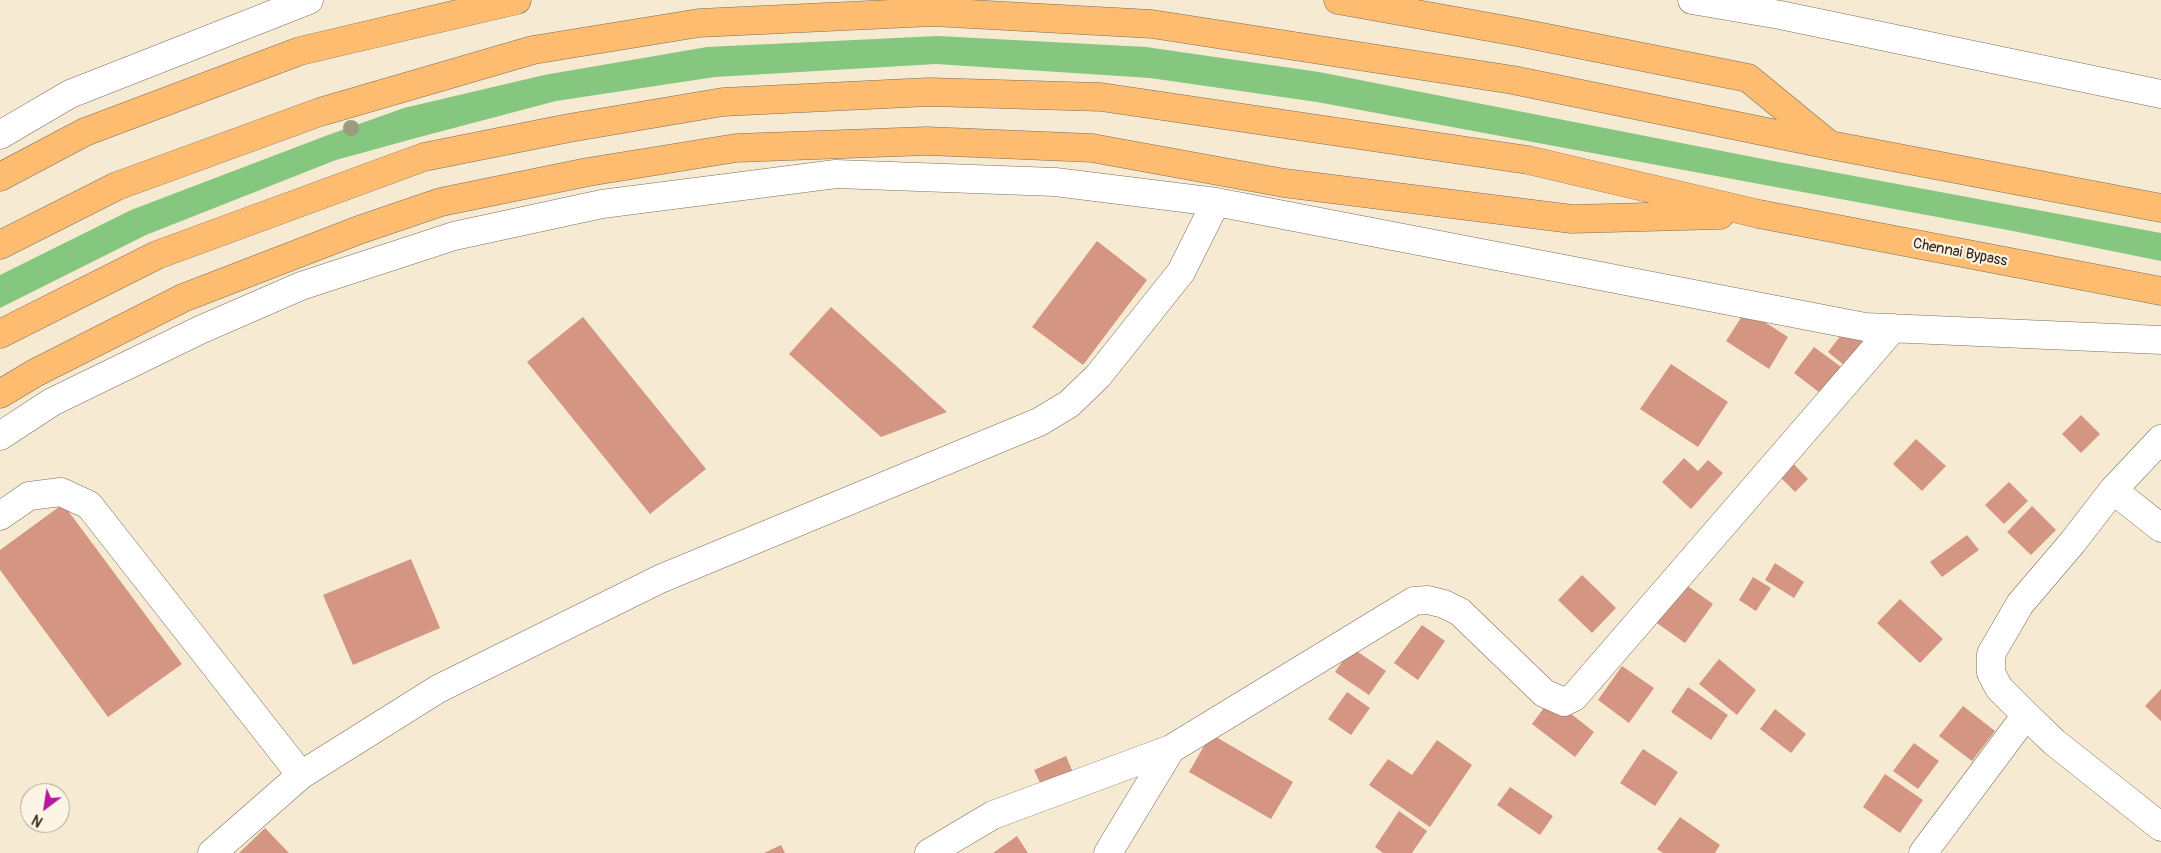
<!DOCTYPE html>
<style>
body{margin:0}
#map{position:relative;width:2161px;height:853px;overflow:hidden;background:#f6ead2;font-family:Pangolin,sans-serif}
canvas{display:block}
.north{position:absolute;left:20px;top:783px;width:50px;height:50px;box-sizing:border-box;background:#fcf5e5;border:1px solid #afa495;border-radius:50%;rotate:211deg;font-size:14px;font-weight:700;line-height:20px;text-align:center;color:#3b2a1e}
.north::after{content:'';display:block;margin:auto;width:18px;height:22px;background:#b5179e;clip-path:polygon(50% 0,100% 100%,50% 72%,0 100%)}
</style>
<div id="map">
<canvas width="2161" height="853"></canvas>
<div class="north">N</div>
</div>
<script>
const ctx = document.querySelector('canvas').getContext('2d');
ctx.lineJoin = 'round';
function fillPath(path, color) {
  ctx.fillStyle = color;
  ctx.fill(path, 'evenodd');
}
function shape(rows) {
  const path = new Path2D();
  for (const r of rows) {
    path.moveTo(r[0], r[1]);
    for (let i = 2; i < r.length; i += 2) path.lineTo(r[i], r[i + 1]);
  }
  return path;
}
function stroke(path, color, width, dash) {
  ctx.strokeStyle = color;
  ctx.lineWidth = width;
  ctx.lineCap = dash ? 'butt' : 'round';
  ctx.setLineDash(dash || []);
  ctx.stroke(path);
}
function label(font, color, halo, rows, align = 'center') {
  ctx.font = font + ' Pangolin,sans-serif';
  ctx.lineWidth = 4.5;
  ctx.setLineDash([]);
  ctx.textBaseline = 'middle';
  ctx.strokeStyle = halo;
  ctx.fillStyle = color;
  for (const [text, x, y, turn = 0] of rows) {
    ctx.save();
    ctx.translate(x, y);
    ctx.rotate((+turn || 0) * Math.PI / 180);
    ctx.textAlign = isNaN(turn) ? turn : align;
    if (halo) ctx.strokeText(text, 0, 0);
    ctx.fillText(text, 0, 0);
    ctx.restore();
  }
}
fillPath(shape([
 [938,36,1146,47,1319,72,1768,160,2161,233,2161,261,2013,231,1317,102,1150,78,936,64,715,77,556,101,416,138,336,160,146,235,0,308,0,275,131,210,328,135,404,108,544,75,707,47]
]), '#86c77f');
fillPath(shape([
 [1097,241,1147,280,1083,365,1032,327],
 [831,307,947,412,881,437,789,354],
 [1746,310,1788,337,1769,369,1726,341],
 [583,317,706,469,650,514,527,362],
 [1848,326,1871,343,1849,369,1828,352],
 [1814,347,1844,369,1824,396,1794,373],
 [1671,364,1728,402,1698,447,1640,409],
 [2081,415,2100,434,2081,453,2062,434],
 [1916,439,1946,466,1922,491,1893,464],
 [1786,456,1808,479,1795,492,1772,469],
 [1684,458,1698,471,1708,460,1723,473,1691,509,1662,482],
 [2009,482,2028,501,2004,524,1985,505],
 [63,504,182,664,108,717,0,570,0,550],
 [2032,506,2056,530,2031,555,2007,532],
 [1967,535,1979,550,1942,577,1930,562],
 [411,559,440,628,353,665,323,595],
 [1775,563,1804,582,1794,598,1765,580],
 [1582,575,1616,608,1592,633,1558,600],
 [1753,577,1771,588,1756,611,1739,600],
 [1682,582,1713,604,1685,643,1654,621],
 [1900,599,1943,639,1920,663,1877,623],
 [1422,625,1445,641,1418,680,1394,663],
 [1352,648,1386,671,1369,695,1335,672],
 [1719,659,1756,690,1737,715,1699,684],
 [1622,666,1654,688,1629,723,1598,700],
 [1688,687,1728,715,1711,740,1671,712],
 [2161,689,2161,721,2145,706],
 [1347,692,1370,708,1351,735,1328,719],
 [1551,698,1594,732,1575,757,1532,724],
 [1963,706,1995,731,1972,761,1939,736],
 [1775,709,1806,734,1791,753,1760,729],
 [1211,734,1293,782,1271,819,1189,772],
 [1437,740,1472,765,1430,827,1369,785,1388,759,1412,775],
 [1914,743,1939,761,1918,789,1893,771],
 [1643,749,1678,772,1655,806,1620,783],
 [1066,756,1074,775,1043,789,1034,770],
 [1885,774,1923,800,1900,833,1863,807],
 [1510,787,1553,816,1540,835,1497,805],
 [1399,811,1427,831,1412,853,1383,853,1375,847],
 [1680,817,1720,845,1715,853,1663,853,1657,849],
 [265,828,289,853,239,853],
 [1017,836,1028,853,993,853],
 [781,845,785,853,764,853]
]), '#d59583');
const minor = shape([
 [1692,0,1780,15,2161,94],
 [0,135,70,94,309,0],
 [0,436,52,402,200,330,301,286,454,236,602,204,836,174,1055,182,1216,202,1865,327,2161,340],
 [2161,439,2113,490,2072,543,2020,604,1991,654,1991,673,1999,688,2026,715,2054,742,2161,827],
 [2113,490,2161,528],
 [0,516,29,496,61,492,89,505,301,775],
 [212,853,301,775,438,689,660,579,1039,422,1069,404,1098,376,1181,272,1216,202],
 [929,853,993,815,1171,749,1414,601,1428,600,1444,604,1460,612,1544,693,1564,702,1574,697,1893,328],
 [1108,853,1171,749],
 [1923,853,2026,715]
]);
const highway = shape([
 [1338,0,1517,32,1748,78,1826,142],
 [0,177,85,132,300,51,517,0],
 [0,245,117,186,320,112,533,50,699,23,933,12,1152,24,1513,80,1830,145,2161,208],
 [0,334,157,255,424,157,569,128,723,102,929,92,1101,97,1528,160,1759,214,2161,291],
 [0,394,35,373,183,298,359,230,441,202,588,172,736,148,927,141,1092,148,1284,183,1572,219,1720,215]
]);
stroke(minor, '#7c6d5d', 29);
stroke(highway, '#7c6d5d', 29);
stroke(minor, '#fff', 28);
stroke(highway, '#fdbc6f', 28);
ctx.fillStyle = '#9c9a7f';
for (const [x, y] of [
 [351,128]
]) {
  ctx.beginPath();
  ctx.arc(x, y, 8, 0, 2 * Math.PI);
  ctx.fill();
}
label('15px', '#3b2a1e', '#fcf5e5', [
 ["Chennai Bypass",1960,253,11]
]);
</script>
